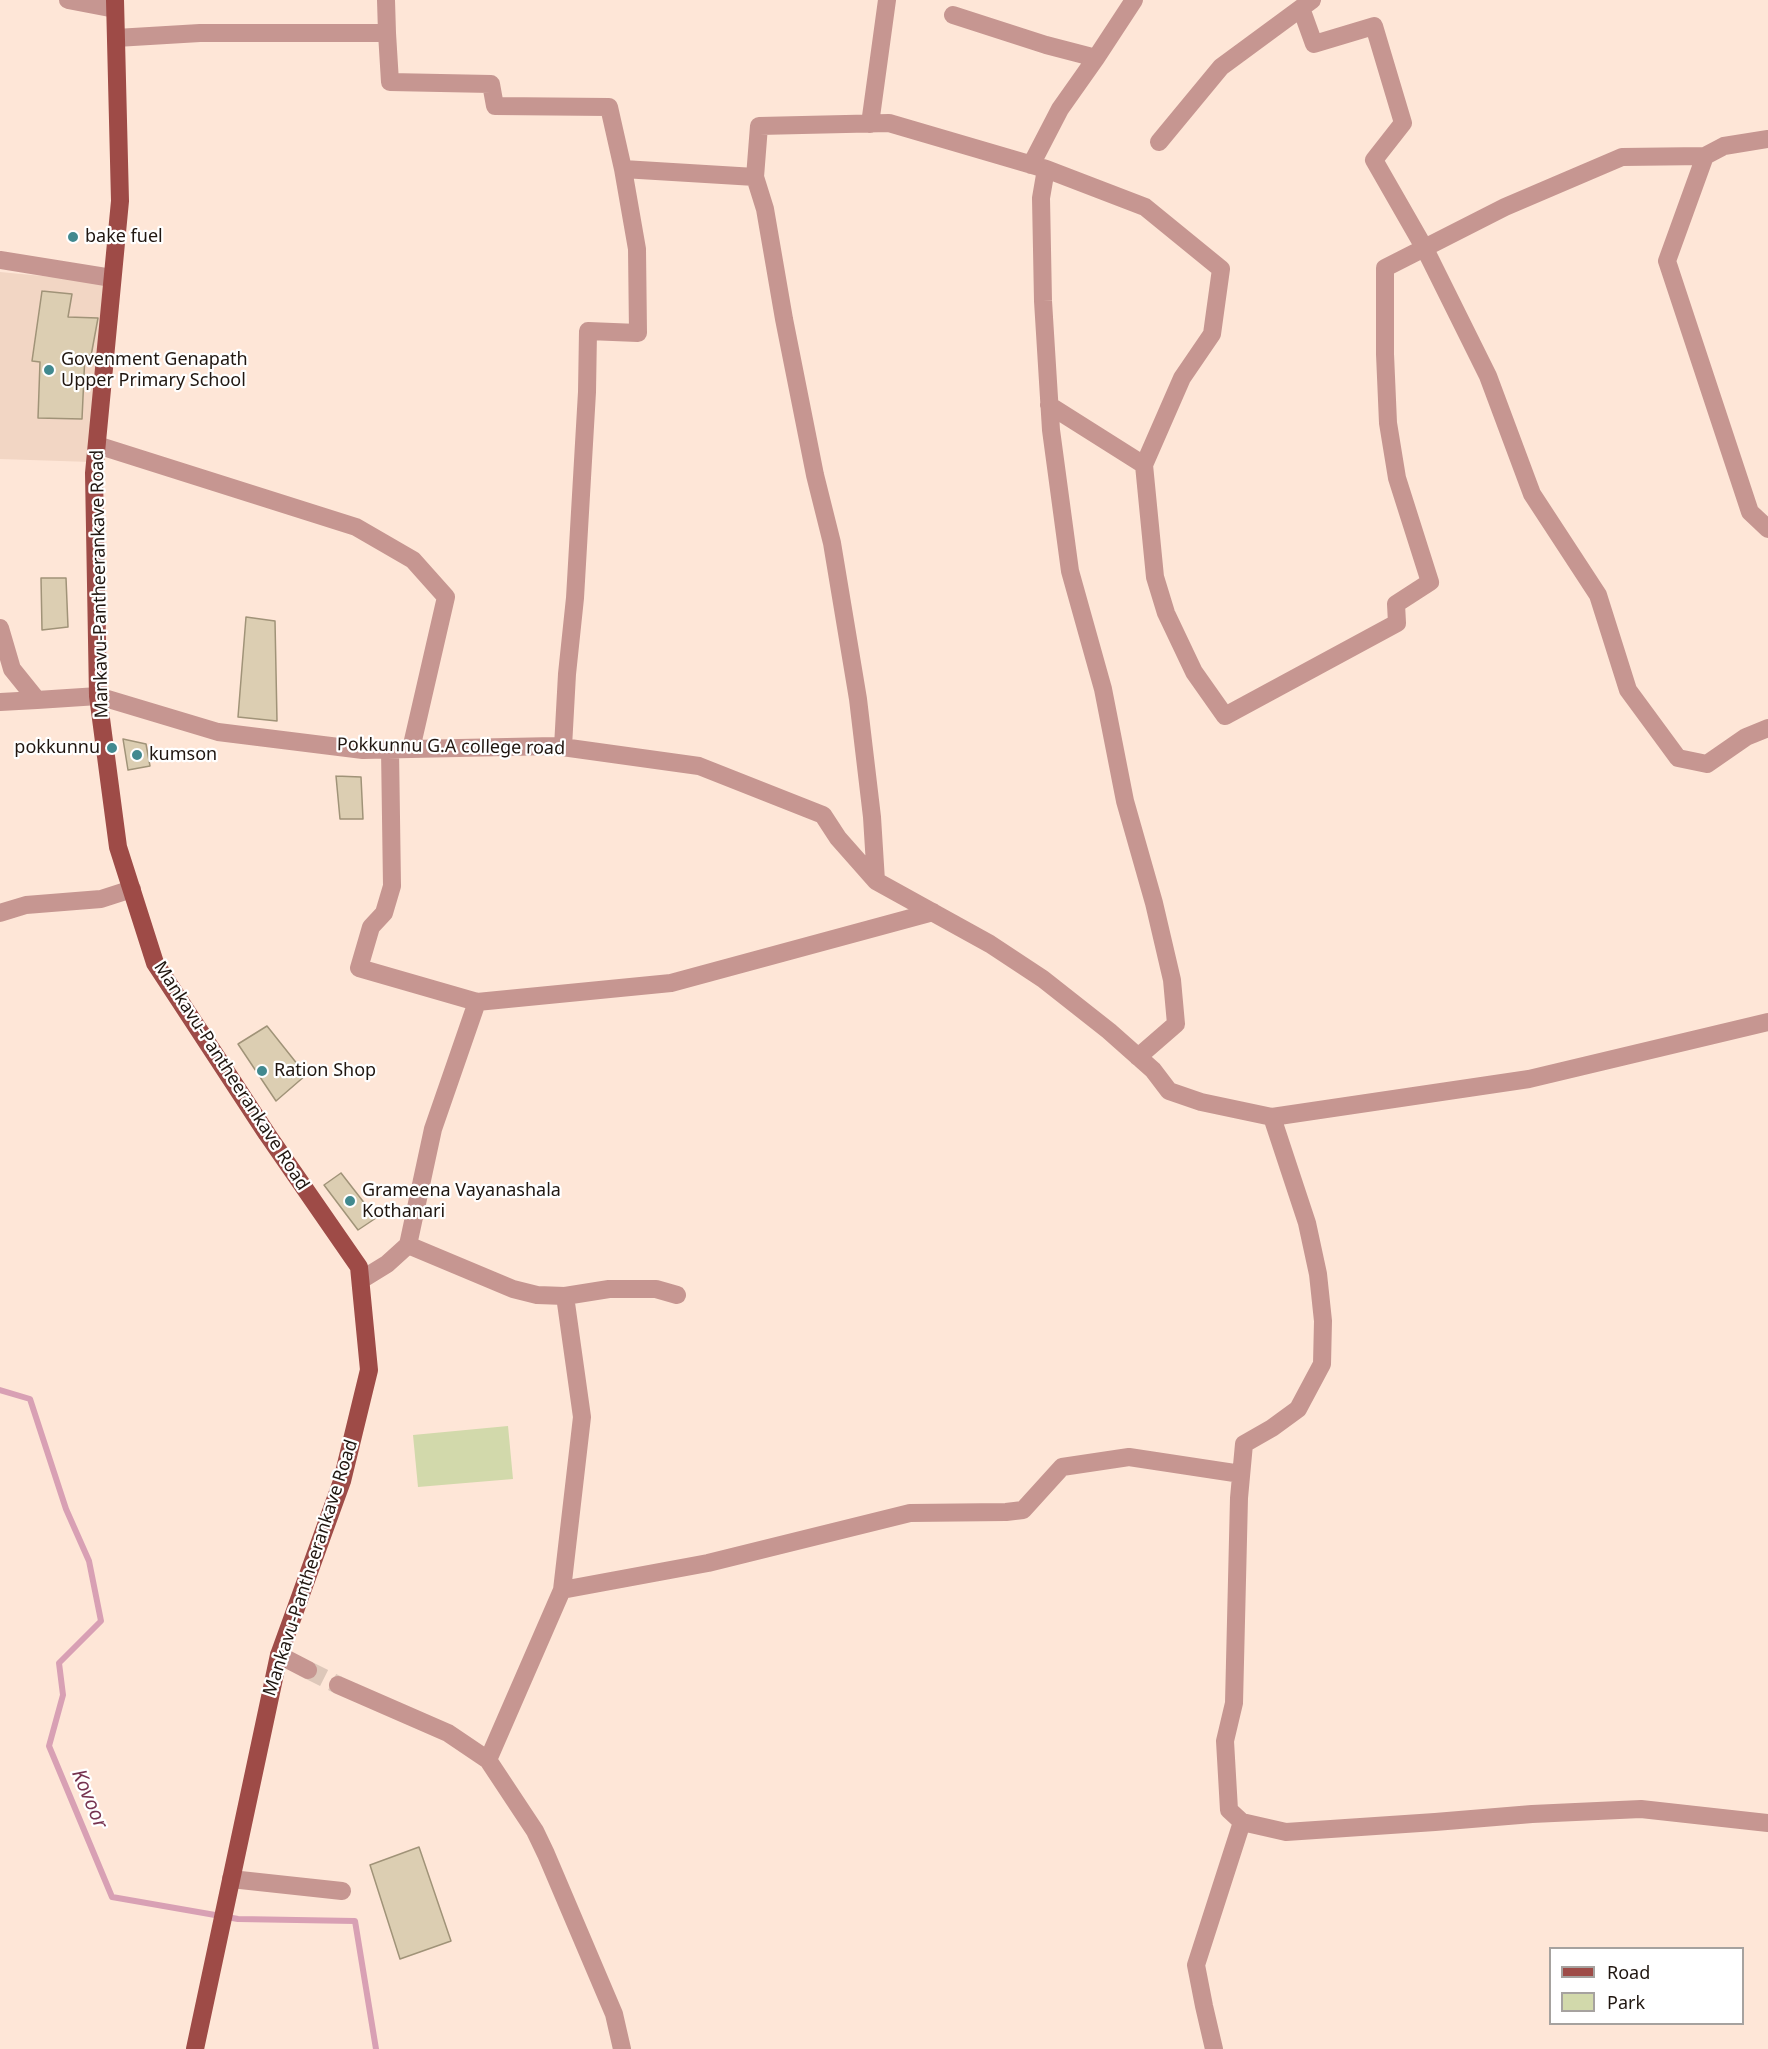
<!DOCTYPE html>
<style>
body{margin:0}
#map{position:relative;width:1768px;height:2049px;overflow:hidden;background:#fee6d7;font-family:"Noto Sans",sans-serif}
canvas{display:block}
.legend{position:absolute;left:1549px;top:1947px;width:195px;height:78px;box-sizing:border-box;background:#fff;border:2px solid #a6a29f;margin:0;padding:8px 10px;list-style:none;font-size:18px;color:#201610}
.legend li{display:flex;align-items:center;gap:12px;height:30px}
.legend b{width:30px;border:2px solid #a6a29f}
</style>
<div id="map">
<canvas width="1768" height="2049"></canvas>
<ul class="legend">
<li><b style="height:8px;background:#9e4b47"></b>Road</li>
<li><b style="height:16px;background:#d2d9ab"></b>Park</li>
</ul>
</div>
<script>
const ctx = document.querySelector('canvas').getContext('2d');
ctx.lineJoin = 'round';
function fillPath(path, color) {
  ctx.fillStyle = color;
  ctx.fill(path, 'evenodd');
}
function shape(rows) {
  const path = new Path2D();
  for (const r of rows) {
    path.moveTo(r[0], r[1]);
    for (let i = 2; i < r.length; i += 2) path.lineTo(r[i], r[i + 1]);
  }
  return path;
}
function stroke(path, color, width, dash) {
  ctx.strokeStyle = color;
  ctx.lineWidth = width;
  ctx.lineCap = dash ? 'butt' : 'round';
  ctx.setLineDash(dash || []);
  ctx.stroke(path);
}
function label(font, color, halo, rows, align = 'center') {
  ctx.font = font + ' "Noto Sans",sans-serif';
  ctx.lineWidth = 4.5;
  ctx.setLineDash([]);
  ctx.textBaseline = 'middle';
  ctx.strokeStyle = halo;
  ctx.fillStyle = color;
  for (const [text, x, y, turn = 0] of rows) {
    ctx.save();
    ctx.translate(x, y);
    ctx.rotate((+turn || 0) * Math.PI / 180);
    ctx.textAlign = isNaN(turn) ? turn : align;
    if (halo) ctx.strokeText(text, 0, 0);
    ctx.fillText(text, 0, 0);
    ctx.restore();
  }
}
fillPath(shape([
 [0,272,106,282,91,462,0,459]
]), '#f2d6c4');
fillPath(shape([
 [508,1426,513,1479,418,1487,413,1435]
]), '#d2d9ab');
stroke(shape([
 [0,1390,30,1399,66,1509,89,1561,101,1621,59,1663,63,1695,49,1746,112,1897,238,1919,355,1921,376,2049]
]), '#d8a0b4', 6);
const building = shape([
 [42,291,72,294,68,317,98,318,91,356,85,354,82,419,38,418,40,362,32,361,42,291],
 [41,578,66,578,68,627,42,630,41,578],
 [246,617,275,621,277,721,238,717,246,617],
 [123,739,146,744,150,766,128,770,123,739],
 [336,776,361,777,363,819,340,819,336,776],
 [267,1026,306,1075,276,1101,238,1044,267,1026],
 [341,1173,376,1218,358,1230,324,1185,341,1173],
 [419,1847,451,1941,400,1959,370,1865,419,1847]
]);
fillPath(building, '#dcceb2');
stroke(building, '#a09378', 1.5);
stroke(shape([
 [308,1670,338,1685]
]), '#ddc7b9', 18, [18, 9]);
stroke(shape([
 [68,0,115,9],
 [386,0,387,33],
 [1301,8,1314,44,1374,26,1403,123,1374,160,1425,249,1488,376,1532,494,1598,595,1628,690,1678,758,1707,764,1746,737,1768,728],
 [953,15,1046,45,1096,58],
 [116,38,200,33,387,33,390,82,491,84,495,106,609,107,623,169,637,249,638,333,588,331,587,392,575,598,567,674,563,747],
 [870,124,887,0],
 [1768,139,1724,146,1705,156,1667,261,1750,512,1768,529],
 [1159,142,1221,67,1312,0],
 [1031,165,1060,109,1096,58,1134,0],
 [623,169,755,177,759,126,889,123,1046,169,1041,198,1043,301,1051,430,1070,571,1103,689,1125,801,1154,903,1172,980,1176,1024,1138,1057],
 [1046,169,1145,207,1221,269,1212,334,1182,378,1144,465,1049,405],
 [755,177,765,209,784,319,815,475,832,543,858,699,872,817,876,881],
 [0,260,112,278],
 [97,445,356,527,413,560,446,597,411,749],
 [1144,465,1155,577,1166,613,1194,672,1225,716,1397,623,1396,604,1430,582,1397,478,1388,423,1385,354,1385,268,1505,207,1622,157,1705,156],
 [0,628,12,669,37,700,98,696,218,732,363,750,555,746,699,766,823,815,838,838,876,881,990,944,1043,979,1109,1031,1153,1070,1169,1091,1201,1102,1272,1117,1529,1079,1768,1022],
 [0,702,37,700],
 [390,749,392,886,384,913,371,927,359,968,477,1002,671,983,933,912],
 [0,913,26,905,101,899,132,889],
 [1272,1117,1307,1223,1318,1274,1323,1321,1322,1364,1298,1409,1272,1428,1244,1444,1239,1498,1234,1703,1225,1741,1229,1810,1242,1822,1286,1832,1435,1822,1532,1814,1641,1809,1768,1823],
 [408,1245,433,1129,477,1002],
 [361,1280,387,1264,408,1245,513,1289,537,1295,565,1296,609,1289,656,1289,677,1295],
 [562,1590,708,1563,910,1513,1006,1512,1023,1510,1062,1467,1129,1457,1241,1474],
 [279,1655,308,1670],
 [338,1685,448,1733,488,1760,535,1831,546,1854,614,2014,622,2049],
 [488,1760,562,1590,582,1417,565,1296],
 [231,1879,342,1891],
 [1214,2049,1204,2006,1196,1965,1242,1822]
]), '#c69691', 18);
stroke(shape([
 [115,0,120,201,94,473,98,696,118,847,155,963,267,1134,359,1267,369,1370,342,1481,279,1655,195,2049]
]), '#9e4b47', 18);
for (const [x, y, r, color] of [
 [73,237,6,"#41898f"],
 [49,370,6,"#41898f"],
 [112,748,6,"#41898f"],
 [137,755,6,"#41898f"],
 [262,1071,6,"#41898f"],
 [350,1201,6,"#41898f"]
]) {
  const dot = new Path2D();
  dot.arc(x, y, r, 0, 2 * Math.PI);
  ctx.fillStyle = color;
  ctx.fill(dot);
  stroke(dot, '#fff', 2);
}
label('18px', '#201610', '#fff', [
 ["bake fuel",85,237],
 ["Govenment Genapath",61,360],
 ["Upper Primary School",61,381],
 ["pokkunnu",100,748,"right"],
 ["kumson",149,755],
 ["Ration Shop",274,1071],
 ["Grameena Vayanashala",362,1191],
 ["Kothanari",362,1212]
], 'left');
label('18px', '#201610', '#fff', [
 ["Mankavu-Pantheerankave Road",100,584,-91],
 ["Pokkunnu G.A college road",451,747,1],
 ["Mankavu-Pantheerankave Road",231,1076,57],
 ["Mankavu-Pantheerankave Road",311,1568,-72]
]);
label('italic 20px', '#763350', '#fff', [
 ["Kovoor",89,1799,67]
]);
</script>
